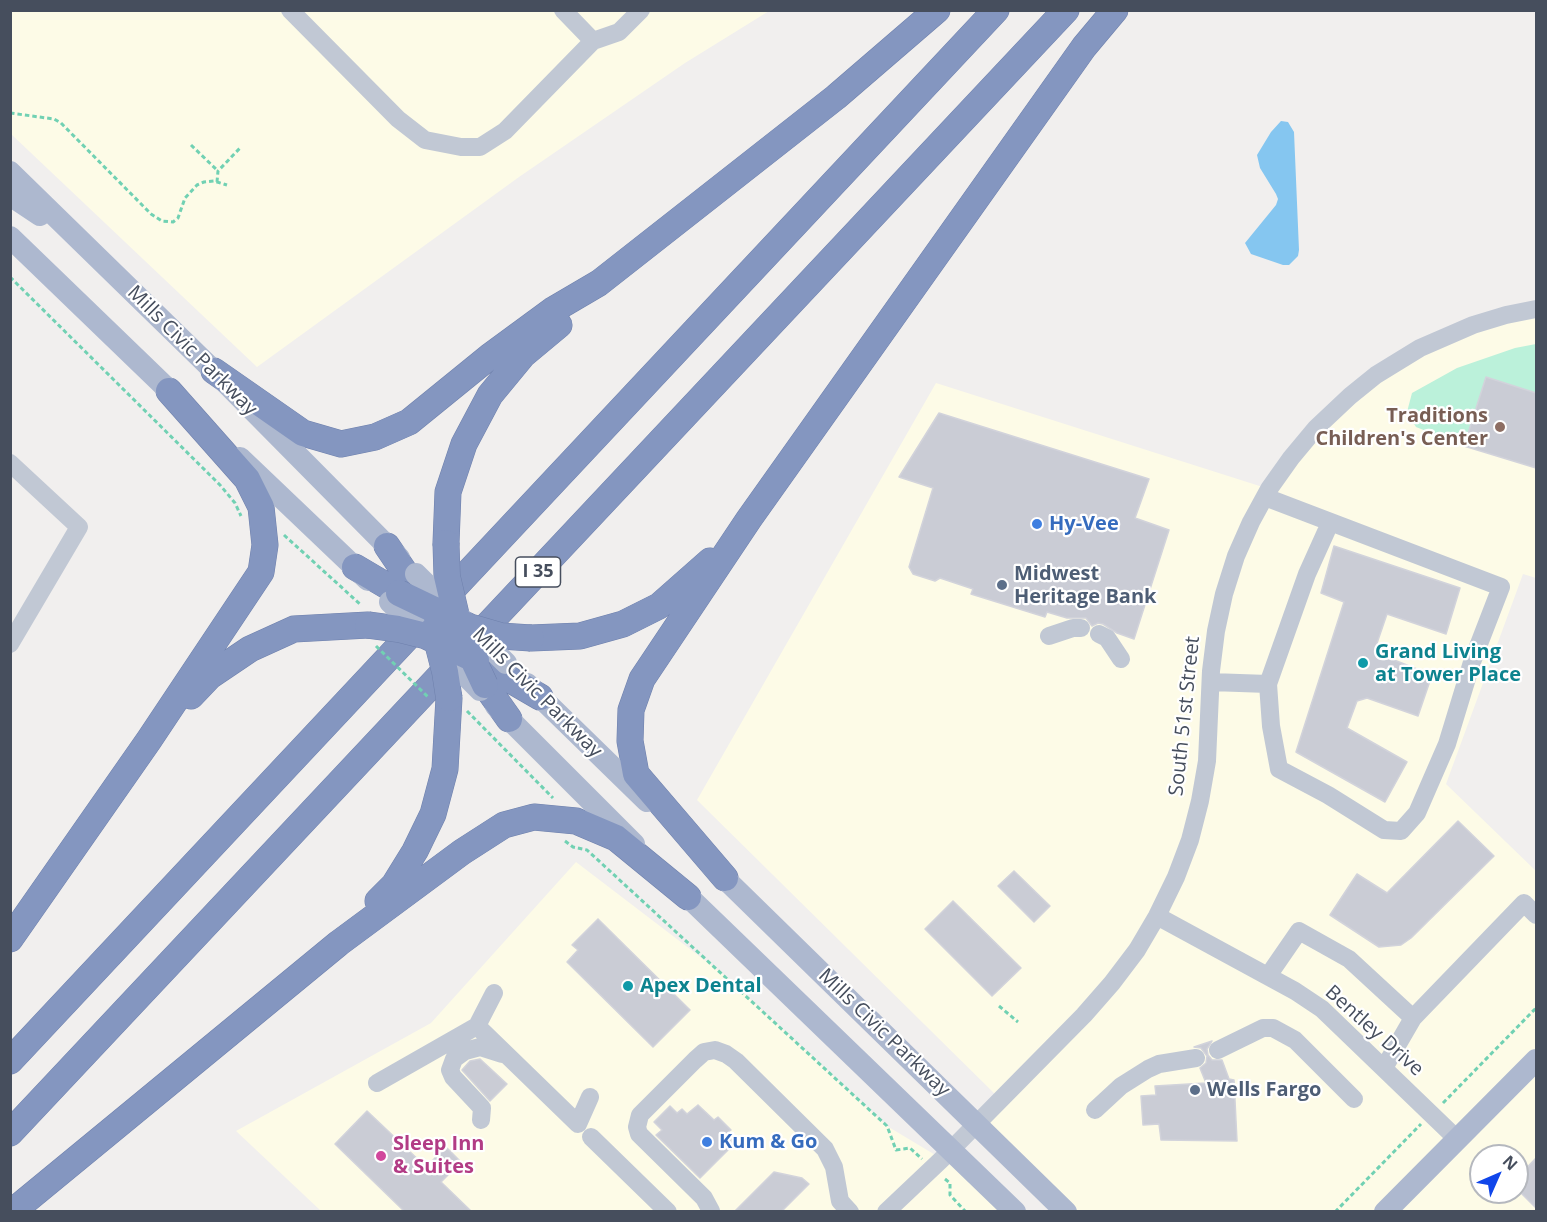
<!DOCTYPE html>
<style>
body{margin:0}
#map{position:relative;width:1547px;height:1222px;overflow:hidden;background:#f1efee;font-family:"Open Sans",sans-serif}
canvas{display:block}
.frame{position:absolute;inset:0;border:12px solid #464e5d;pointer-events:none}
.north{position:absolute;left:1469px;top:1144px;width:60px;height:60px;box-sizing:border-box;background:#fff;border:2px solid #b5b8be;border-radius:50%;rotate:45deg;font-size:16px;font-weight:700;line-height:24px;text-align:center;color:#464e5d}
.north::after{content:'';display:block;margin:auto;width:21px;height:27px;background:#1046ea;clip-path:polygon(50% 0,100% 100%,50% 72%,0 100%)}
</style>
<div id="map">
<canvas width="1547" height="1222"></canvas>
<div class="frame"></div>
<div class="north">N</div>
</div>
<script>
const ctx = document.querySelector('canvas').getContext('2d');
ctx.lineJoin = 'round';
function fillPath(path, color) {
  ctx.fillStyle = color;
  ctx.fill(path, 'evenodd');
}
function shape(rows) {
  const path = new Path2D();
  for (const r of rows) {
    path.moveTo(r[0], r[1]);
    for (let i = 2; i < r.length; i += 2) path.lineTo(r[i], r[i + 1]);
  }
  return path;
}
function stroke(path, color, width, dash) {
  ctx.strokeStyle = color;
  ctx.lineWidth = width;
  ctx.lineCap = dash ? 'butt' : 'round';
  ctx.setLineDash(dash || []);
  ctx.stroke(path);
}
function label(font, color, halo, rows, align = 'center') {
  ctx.font = font + ' "Open Sans",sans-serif';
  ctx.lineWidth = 4.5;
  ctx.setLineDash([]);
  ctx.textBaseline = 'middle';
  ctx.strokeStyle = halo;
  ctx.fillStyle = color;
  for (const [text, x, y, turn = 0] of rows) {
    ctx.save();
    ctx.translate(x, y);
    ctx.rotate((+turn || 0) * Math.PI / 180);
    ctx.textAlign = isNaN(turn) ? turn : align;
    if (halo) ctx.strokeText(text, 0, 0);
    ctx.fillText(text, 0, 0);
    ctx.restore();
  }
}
fillPath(shape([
 [10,11,769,11,685,63,519,177,257,367,11,134],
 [1536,309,1536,578,1523,574,1446,784,1536,871,1536,1211,1066,1211,977,1123,1000,1099,697,800,936,383,1269,489,1291,458,1420,348],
 [1481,1156,1517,1156,1517,1192,1481,1192],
 [576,862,724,975,887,1126,942,1159,1015,1211,321,1211,236,1131,431,1023]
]), '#fdfbe7');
fillPath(shape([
 [1536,344,1536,393,1486,377,1464,446,1416,427,1407,412,1412,393,1457,368,1515,348]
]), '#bbf1da');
fillPath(shape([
 [1281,121,1288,122,1294,132,1299,250,1298,256,1289,265,1283,265,1251,254,1245,243,1276,205,1278,199,1276,194,1260,168,1257,155,1271,132]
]), '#85c6f0');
const building = shape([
 [1486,377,1536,393,1536,468,1464,446,1486,377],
 [939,413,1149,479,1135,518,1169,530,1134,639,1117,633,1103,624,1098,623,1092,626,1086,618,1067,618,1047,612,1045,617,971,594,973,589,940,578,935,581,913,574,909,567,933,488,899,477,939,413],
 [1334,546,1460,588,1446,634,1387,614,1374,652,1432,675,1418,716,1367,698,1357,701,1347,728,1407,762,1385,802,1296,752,1344,602,1321,593,1334,546],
 [1458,821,1494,856,1411,938,1401,945,1379,947,1330,915,1357,874,1387,893,1458,821],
 [1014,871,1050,906,1034,922,998,886,1014,871],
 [953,901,1021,968,992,996,925,929,953,901],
 [598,919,690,1010,653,1047,567,962,578,950,572,945,598,919],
 [1212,1041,1207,1049,1208,1055,1212,1060,1222,1060,1229,1079,1234,1080,1237,1141,1161,1140,1159,1124,1143,1125,1141,1096,1156,1095,1155,1086,1206,1083,1200,1068,1206,1063,1207,1056,1201,1048,1194,1047,1212,1041],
 [480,1059,507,1084,490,1101,462,1070,470,1061,480,1059],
 [698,1105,714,1120,718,1117,731,1130,727,1133,736,1142,700,1178,656,1135,662,1130,654,1122,670,1106,677,1113,682,1109,687,1114,698,1105],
 [367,1111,426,1167,446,1147,461,1162,441,1182,472,1212,405,1212,335,1144,367,1111],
 [1536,1158,1536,1208,1517,1189,1517,1178,1536,1158],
 [774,1172,802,1178,809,1184,781,1212,734,1212,774,1172]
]);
fillPath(building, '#caccd5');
stroke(building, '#d2d3db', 1.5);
const highway = shape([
 [214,371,303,433,341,444,375,437,409,422,489,357,553,310,599,283,836,97,937,10],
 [446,543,448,492,464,444,490,395,523,355,559,325],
 [387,546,410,580],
 [355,567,399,593],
 [531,638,580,636,623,624,659,606,710,561],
 [497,672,540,697],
 [485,685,509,719],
 [191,696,210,676,250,649,294,629,368,625],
 [725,878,636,774,630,741,631,710,642,679,749,519,1084,47,1115,10],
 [378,901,394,885,415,851,433,814,445,769,449,698],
 [10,939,149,740,261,572,265,545,261,507,247,479,169,391],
 [10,1061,996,10],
 [10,1133,1066,10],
 [12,1212,339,943,462,852,504,825,534,817,576,821,616,838,688,897]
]);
stroke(highway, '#6f81ac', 27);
stroke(shape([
 [10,113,54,119,61,123,151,214,162,221,173,222,178,218,185,198,197,185,204,182,214,181,227,185],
 [191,145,218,171],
 [217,182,218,171,241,147],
 [10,277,220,485,235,503,241,516],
 [284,535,361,605],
 [467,711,553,798],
 [565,841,573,847,587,850,887,1126,896,1150,910,1148,922,1159],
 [999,1006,1018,1022],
 [1443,1103,1536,1008],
 [945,1179,950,1183,950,1195,966,1212],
 [1335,1212,1421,1124]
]), '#71d1b3', 3, [4.5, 3]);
stroke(shape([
 [290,10,398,119,425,140,461,147,480,147,505,131,593,41,619,32,641,10],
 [563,10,593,41],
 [10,463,79,527,10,644],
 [1099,634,1107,638,1121,659],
 [1049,636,1073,628,1081,628],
 [1211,682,1268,684,1271,726,1279,769,1328,795,1384,830,1401,831,1417,813,1447,744,1472,662,1501,587,1265,497],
 [1268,684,1307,574,1330,523],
 [1157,916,1295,991,1322,1009,1457,1139],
 [1268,976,1299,931,1349,959,1413,1018,1524,903,1536,915],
 [477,1026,494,993],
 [1218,1050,1263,1028,1273,1028,1295,1040,1354,1099],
 [1384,1068,1413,1018],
 [377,1083,477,1026,578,1124,590,1097],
 [1095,1110,1121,1086,1148,1069,1159,1064,1196,1058],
 [481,1120,482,1108,453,1077,450,1070,454,1059,465,1051,480,1047,502,1054],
 [591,1137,668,1212],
 [711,1211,704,1198,639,1134,637,1127,640,1115,695,1060,704,1052,715,1050,726,1054,736,1061,825,1149,834,1167,840,1201,850,1212],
 [886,1212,942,1159,1084,1015,1112,983,1137,950,1157,916,1176,877,1190,840,1200,801,1207,761,1211,671,1216,631,1224,594,1236,556,1251,522,1269,489,1291,458,1316,428,1350,396,1376,375,1420,348,1473,325,1506,315,1536,309]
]), '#c1c8d4', 18);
stroke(shape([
 [10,172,214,371,399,558],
 [10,195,40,215],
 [10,237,181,402],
 [240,458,368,580],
 [527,684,647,801],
 [496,706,634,844],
 [713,867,1066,1212],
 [675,884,1015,1212],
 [1385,1212,1536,1060]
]), '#adb8cf', 22);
stroke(highway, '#8496c0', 26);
const highwayBridge = shape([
 [446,543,447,576,458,623,464,640,485,685],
 [399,593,470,627,501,636,531,638],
 [368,625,398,629,426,636,476,660],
 [434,629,445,672,449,698]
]);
stroke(highwayBridge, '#6f81ac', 27, []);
stroke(shape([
 [376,646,429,698]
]), '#71d1b3', 3, [4.5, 3]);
stroke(shape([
 [416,574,506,663],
 [390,602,426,636],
 [440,650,480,690]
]), '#adb8cf', 22);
stroke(highwayBridge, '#8496c0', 26);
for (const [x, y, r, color] of [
 [1500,427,6,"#8d6e63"],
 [1037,524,6,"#3f7fe0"],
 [1002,585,6,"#5c6f8a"],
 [1363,663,6,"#0f9aa8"],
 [628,986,6,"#0f9aa8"],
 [1195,1090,6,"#5c6f8a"],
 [707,1142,6,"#3f7fe0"],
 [381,1156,6,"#d1479c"]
]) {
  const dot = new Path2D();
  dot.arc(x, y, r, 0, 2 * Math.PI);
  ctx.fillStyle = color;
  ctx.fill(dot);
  stroke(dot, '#fff', 2);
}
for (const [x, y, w] of [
 [538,572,45]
]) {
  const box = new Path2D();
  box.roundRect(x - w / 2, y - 15, w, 30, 4.5);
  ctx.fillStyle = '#fff';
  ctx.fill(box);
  stroke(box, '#464e5d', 1.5);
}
label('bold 18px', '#464e5d', null, [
 ["I 35",538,572]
]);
label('20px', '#464e5d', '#fff', [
 ["Mills Civic Parkway",192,351,45],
 ["Mills Civic Parkway",537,693,45],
 ["South 51st Street",1185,716,-84],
 ["Bentley Drive",1374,1031,42],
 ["Mills Civic Parkway",884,1033,44]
]);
label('bold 20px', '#785e54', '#fff', [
 ["Traditions",1488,416],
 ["Children's Center",1488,439]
], 'right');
label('bold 20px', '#366cbe', '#fff', [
 ["Hy-Vee",1049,524],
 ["Kum & Go",719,1142]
], 'left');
label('bold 20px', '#4e5e75', '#fff', [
 ["Midwest",1014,574],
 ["Heritage Bank",1014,597],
 ["Wells Fargo",1207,1090]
], 'left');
label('bold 20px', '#0d838f', '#fff', [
 ["Grand Living",1375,652],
 ["at Tower Place",1375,675],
 ["Apex Dental",640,986]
], 'left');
label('bold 20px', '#b23c85', '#fff', [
 ["Sleep Inn",393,1144],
 ["& Suites",393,1167]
], 'left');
</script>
